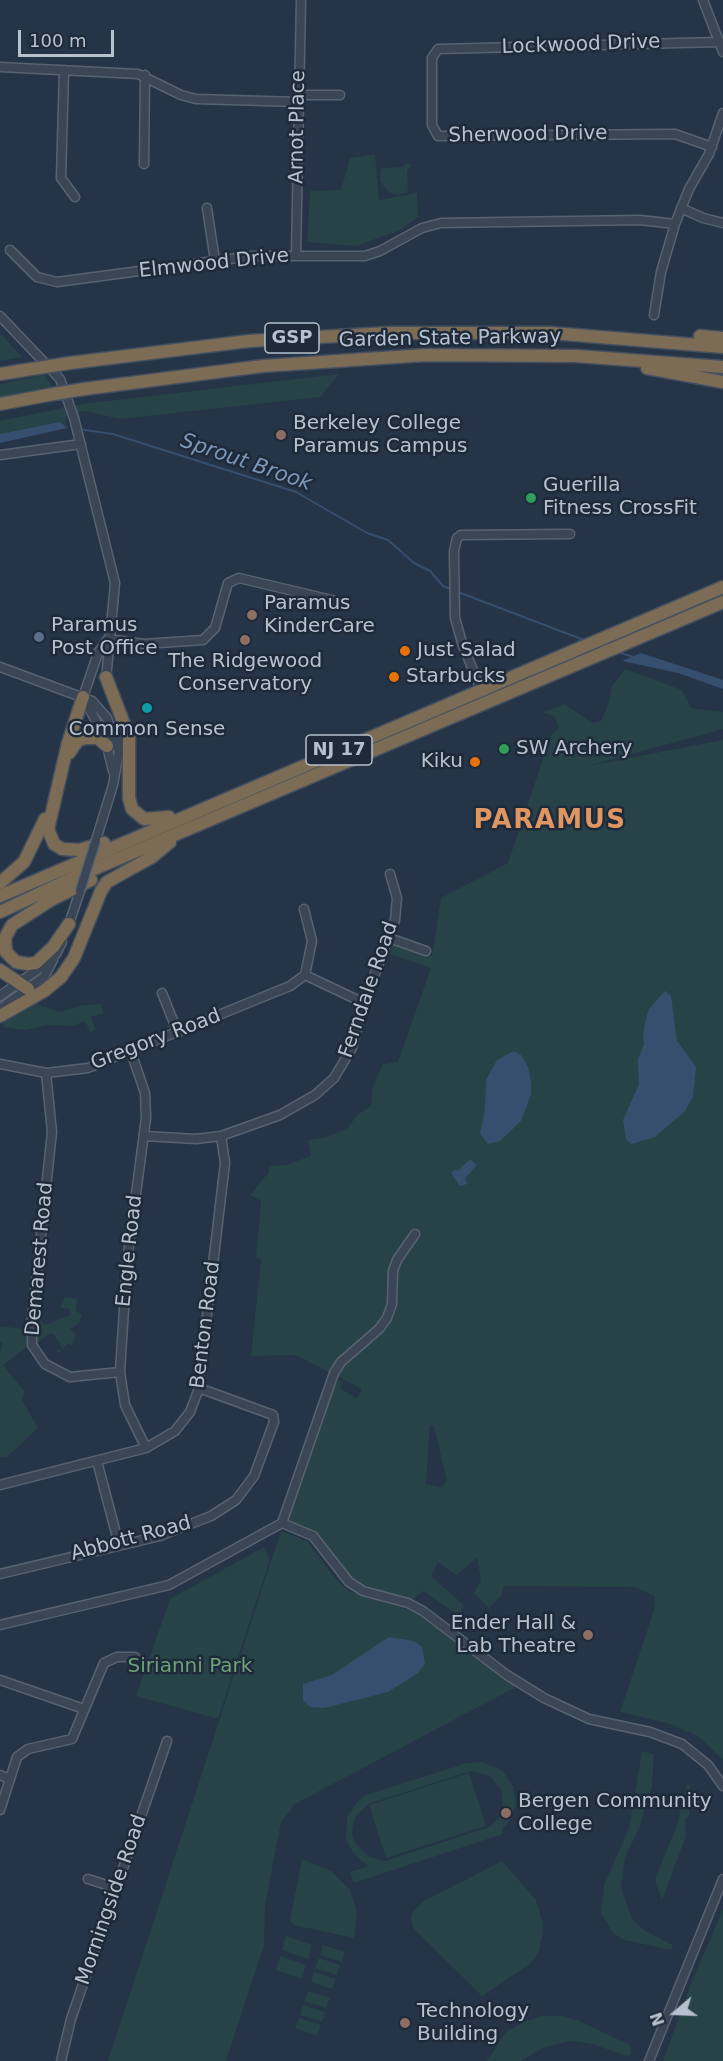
<!DOCTYPE html>
<style>
body{margin:0}
#map{position:relative;width:723px;height:2061px;overflow:hidden;background:#253446;font-family:"DejaVu Sans",sans-serif}
canvas{display:block}
.north{position:absolute;left:645px;top:1983px;width:60px;height:60px;-webkit-text-stroke:4px #1e2a3a;paint-order:stroke;rotate:251deg;font-size:16px;font-weight:700;line-height:24px;text-align:center;color:#b7c1ce}
.north::after{content:'';display:block;margin:auto;width:21px;height:27px;background:#b7c1ce;clip-path:polygon(50% 0,100% 100%,50% 72%,0 100%)}
.scale{position:absolute;left:18px;top:30px;width:96px;height:27px;box-sizing:border-box;border:3px solid #b7c1ce;border-top:0;padding-left:8px;font-size:18px;line-height:21px;white-space:nowrap;color:#b7c1ce;-webkit-text-stroke:4px #1e2a3a;paint-order:stroke}
</style>
<div id="map">
<canvas width="723" height="2061"></canvas>
<div class="north">N</div>
<div class="scale">100 m</div>
</div>
<script>
const ctx = document.querySelector('canvas').getContext('2d');
ctx.lineJoin = 'round';
function fillPath(path, color) {
  ctx.fillStyle = color;
  ctx.fill(path, 'evenodd');
}
function shape(rows) {
  const path = new Path2D();
  for (const r of rows) {
    path.moveTo(r[0], r[1]);
    for (let i = 2; i < r.length; i += 2) path.lineTo(r[i], r[i + 1]);
  }
  return path;
}
function stroke(path, color, width, dash) {
  ctx.strokeStyle = color;
  ctx.lineWidth = width;
  ctx.lineCap = dash ? 'butt' : 'round';
  ctx.setLineDash(dash || []);
  ctx.stroke(path);
}
function label(font, color, halo, rows, align = 'center') {
  ctx.font = font + ' "DejaVu Sans",sans-serif';
  ctx.lineWidth = 5;
  ctx.setLineDash([]);
  ctx.textBaseline = 'middle';
  ctx.strokeStyle = halo;
  ctx.fillStyle = color;
  for (const [text, x, y, turn = 0] of rows) {
    ctx.save();
    ctx.translate(x, y);
    ctx.rotate((+turn || 0) * Math.PI / 180);
    ctx.textAlign = isNaN(turn) ? turn : align;
    if (halo) ctx.strokeText(text, 0, 0);
    ctx.fillText(text, 0, 0);
    ctx.restore();
  }
}
fillPath(shape([
 [375,154,379,200,417,193,418,217,398,231,356,246,307,242,310,191,341,190,350,158],
 [406,163,411,165,407,171,408,192,398,195,389,192,380,181,381,168,403,167],
 [0,334,1,334,22,357,0,361],
 [339,374,320,397,120,419,84,411,65,417,67,428,60,422,0,434,0,421,82,404],
 [45,375,52,388,0,397,0,384],
 [625,669,682,690,691,708,723,712,723,729,588,766,723,740,723,1760,699,1737,671,1724,620,1712,654,1610,655,1596,635,1587,503,1586,502,1595,489,1608,474,1593,481,1580,477,1558,456,1575,438,1562,431,1576,464,1605,459,1615,423,1591,408,1603,349,1582,322,1544,282,1523,333,1379,342,1382,340,1389,357,1398,362,1389,296,1355,251,1356,261,1259,256,1258,261,1201,250,1195,269,1172,269,1166,286,1165,311,1156,308,1140,327,1137,348,1128,357,1115,371,1106,372,1089,383,1064,398,1062,431,968,390,954,393,942,432,956,441,898,508,863,551,735,559,728,555,717,543,712,565,704,592,723,601,721,609,703,612,686],
 [430,1425,434,1427,447,1481,442,1487,426,1484],
 [32,1002,59,1012,83,1005,101,1004,104,1013,91,1017,96,1030,90,1032,85,1021,73,1026,47,1025,25,1030,3,1027,4,1019],
 [65,1297,77,1299,76,1311,82,1315,79,1323,70,1329,76,1335,72,1345,67,1344,59,1353,57,1351,62,1348,54,1334,48,1334,39,1342,34,1341,35,1328,38,1318,45,1325,70,1315,70,1309,60,1308],
 [0,1326,24,1329,27,1347,3,1365,25,1392,22,1400,38,1428,6,1458,0,1457,0,1352,3,1343,0,1342],
 [281,1531,307,1541,336,1580,349,1591,422,1614,516,1687,295,1804,281,1822,265,1905,264,1945,226,2061,108,2061],
 [264,1547,270,1559,218,1719,136,1696,170,1599],
 [642,1751,654,1754,652,1786,640,1826,625,1858,621,1888,631,1917,642,1929,673,1945,671,1950,624,1940,613,1933,601,1913,604,1885,629,1828],
 [482,1762,502,1770,513,1786,516,1805,508,1823,502,1829,503,1834,354,1883,350,1872,368,1866,354,1854,346,1840,347,1817,359,1800,366,1795,467,1763],
 [471,1771,490,1776,501,1790,503,1808,499,1818,489,1827,385,1861,369,1857,356,1844,352,1834,354,1819,368,1804],
 [469,1773,486,1826,386,1858,369,1805],
 [687,1785,690,1785,689,1817,685,1819,686,1836,662,1900,656,1884,656,1876,677,1825],
 [302,1859,331,1871,350,1890,357,1912,354,1938,293,1925,290,1920],
 [502,1861,536,1900,543,1923,542,1938,538,1953,531,1963,482,1996,414,1929,411,1920,412,1913,422,1902],
 [723,1909,723,2061,663,2061,691,1984],
 [286,1936,312,1945,308,1959,282,1950],
 [323,1945,345,1952,342,1962,320,1955],
 [280,1956,306,1965,302,1979,276,1970],
 [319,1958,340,1965,337,1975,315,1968],
 [314,1972,336,1979,332,1989,311,1982],
 [308,1991,330,1998,326,2008,304,2001],
 [303,2005,325,2012,322,2022,300,2015],
 [542,2016,562,2016,577,2020,630,2045,631,2054,627,2056,592,2044,571,2041,543,2048,521,2061,487,2061,505,2033,523,2022],
 [299,2018,321,2025,317,2036,295,2028]
]), '#274347');
fillPath(shape([
 [60,422,67,428,0,443,0,434],
 [641,653,723,680,723,689,678,673,622,661],
 [665,991,671,996,677,1041,696,1067,693,1097,685,1111,655,1137,631,1144,626,1139,623,1120,639,1084,638,1059,644,1044,643,1034,646,1018,649,1009],
 [514,1051,521,1055,528,1067,531,1082,531,1094,521,1121,500,1141,488,1144,480,1134,485,1109,486,1080,497,1060],
 [470,1159,477,1165,465,1178,467,1184,460,1186,451,1173,454,1170,458,1171],
 [389,1637,414,1641,422,1647,425,1664,418,1673,388,1692,324,1708,310,1707,303,1700,303,1684,332,1675]
]), '#374f6e');
stroke(shape([
 [78,429,113,434,296,492,367,533,388,540,414,563,430,571,443,586,453,590],
 [458,592,584,640],
 [618,652,633,657]
]), '#374f6e', 2);
const minor = shape([
 [703,0,723,52],
 [0,67,138,74,181,95,196,99,299,102],
 [64,70,61,178,75,197],
 [299,95,340,95],
 [712,147,675,134,438,136,432,125,432,58,438,49,720,42],
 [144,164,145,75],
 [207,208,215,261],
 [681,208,703,218,723,223],
 [10,250,37,277,57,282,252,256,365,256,380,251,422,228,441,223,640,220,675,224],
 [296,255,301,0],
 [654,315,661,272,675,224,689,189,709,154,723,113],
 [0,316,60,379,74,418,115,583,106,680],
 [0,455,81,444],
 [108,639,144,644,203,640,215,628,228,583,239,578,340,602],
 [107,640,98,653,83,697,105,738,113,771],
 [0,667,92,701,107,718,117,748],
 [481,689,463,646,455,618,454,551,457,538,461,535,570,534],
 [96,840,113,785,121,739,119,724],
 [304,909,312,941,305,975],
 [68,927,80,891],
 [389,938,426,951],
 [305,975,364,1003],
 [162,993,178,1033],
 [0,996,43,966,56,954,62,942],
 [0,1009,44,977,53,960],
 [131,1052,145,1093,146,1118,127,1262,120,1372,125,1405,146,1448],
 [0,1064,46,1073,88,1068,290,986,305,975],
 [46,1073,52,1132,32,1319,32,1345,45,1364,70,1377,120,1372],
 [144,1136,196,1139,221,1136,280,1115,315,1095,334,1078,352,1048,364,1003,395,920,397,898,390,874],
 [97,1461,119,1545],
 [0,1485,146,1448,175,1431,190,1412,198,1391,225,1163,221,1136],
 [282,1523,313,1536,349,1582,363,1591,408,1603,423,1611,507,1675,544,1698,589,1719,650,1732,682,1744,708,1765,723,1786],
 [0,1574,160,1536,211,1516,236,1500,254,1476,274,1422,273,1415,199,1388],
 [0,1625,169,1585,282,1523,334,1373,341,1362,379,1329,387,1318,392,1304,393,1271,397,1260,415,1234],
 [0,1680,84,1709],
 [0,1775,10,1779],
 [0,1810,17,1757,28,1749,72,1739,104,1663,117,1657,135,1657],
 [88,1879,116,1888],
 [61,2061,71,2019,167,1741],
 [649,2061,723,1879]
]);
const highway = shape([
 [700,336,723,338],
 [70,363,249,341,388,333,551,333,723,347],
 [647,368,723,382],
 [0,374,19,371],
 [84,389,263,366,426,355,577,356,723,367],
 [0,404,48,395],
 [106,677,129,737,129,798,132,809,144,819,169,817],
 [83,697,68,743,48,829,54,844,62,849,79,850,104,843],
 [69,753,78,740,85,738,98,738,107,746],
 [0,883,24,862,45,819],
 [0,896,723,587],
 [0,912,75,877,723,602],
 [69,924,53,947,36,963,28,964,16,962,6,952,5,938,12,925,51,900,91,880],
 [0,970,28,989],
 [0,1016,44,991,61,977,74,958,101,891,107,882,152,857,170,842]
]);
stroke(minor, '#586372', 11);
stroke(highway, '#44505f', 15);
stroke(minor, '#3a4555', 8);
stroke(highway, '#7c6c56', 12);
const minorBridge = shape([
 [80,891,96,840]
]);
const highwayBridge = shape([
 [19,371,70,363],
 [48,395,84,389]
]);
stroke(minorBridge, '#586372', 11, []);
stroke(highwayBridge, '#44505f', 15, []);
stroke(minorBridge, '#3a4555', 8);
stroke(highwayBridge, '#7c6c56', 12);
for (const [x, y, r, color] of [
 [281,435,6,"#8d6e63"],
 [531,498,6,"#2e9e5b"],
 [252,615,6,"#8d6e63"],
 [39,637,6,"#5c6f8a"],
 [245,640,6,"#8d6e63"],
 [405,651,6,"#e8710a"],
 [394,677,6,"#e8710a"],
 [147,708,6,"#0f9aa8"],
 [504,749,6,"#2e9e5b"],
 [475,762,6,"#e8710a"],
 [588,1635,6,"#8d6e63"],
 [506,1813,6,"#8d6e63"],
 [405,2023,6,"#8d6e63"]
]) {
  const dot = new Path2D();
  dot.arc(x, y, r, 0, 2 * Math.PI);
  ctx.fillStyle = color;
  ctx.fill(dot);
  stroke(dot, '#1e2a3a', 2);
}
for (const [x, y, w] of [
 [292,338,54],
 [339,750,66]
]) {
  const box = new Path2D();
  box.roundRect(x - w / 2, y - 15, w, 30, 4.5);
  ctx.fillStyle = '#1e2a3a';
  ctx.fill(box);
  stroke(box, '#b7c1ce', 1.5);
}
label('bold 18px', '#b7c1ce', null, [
 ["GSP",292,338],
 ["NJ 17",339,750]
]);
label('20px', '#b7c1ce', '#1e2a3a', [
 ["Lockwood Drive",581,45,-2],
 ["Arnot Place",298,127,-89],
 ["Sherwood Drive",528,135,-1],
 ["Elmwood Drive",214,264,-6],
 ["Garden State Parkway",450,339,-1],
 ["Ferndale Road",369,990,-71],
 ["Gregory Road",156,1040,-21],
 ["Engle Road",130,1251,-84],
 ["Demarest Road",40,1259,-85],
 ["Benton Road",206,1325,-83],
 ["Abbott Road",131,1539,-15],
 ["Morningside Road",112,1900,-71]
]);
label('20px', '#b7c1ce', '#1e2a3a', [
 ["Berkeley College",293,424],
 ["Paramus Campus",293,447],
 ["Guerilla",543,486],
 ["Fitness CrossFit",543,509],
 ["Paramus",264,604],
 ["KinderCare",264,627],
 ["Paramus",51,626],
 ["Post Office",51,649],
 ["Just Salad",417,651],
 ["The Ridgewood",245,662,"center"],
 ["Conservatory",245,685,"center"],
 ["Starbucks",406,677],
 ["Common Sense",147,730,"center"],
 ["SW Archery",516,749],
 ["Kiku",463,762,"right"],
 ["Ender Hall &",576,1624,"right"],
 ["Lab Theatre",576,1647,"right"],
 ["Bergen Community",518,1802],
 ["College",518,1825],
 ["Technology",417,2012],
 ["Building",417,2035]
], 'left');
label('20px', '#6da178', '#1e2a3a', [
 ["Sirianni Park",190,1667]
]);
label('italic 21px', '#7c97b8', '#1e2a3a', [
 ["Sprout Brook",246,463,19]
]);
ctx.letterSpacing = '1.5px';
label('bold 26px', '#df9661', '#1e2a3a', [
 ["PARAMUS",550,821]
]);
ctx.letterSpacing = '0px';
</script>
